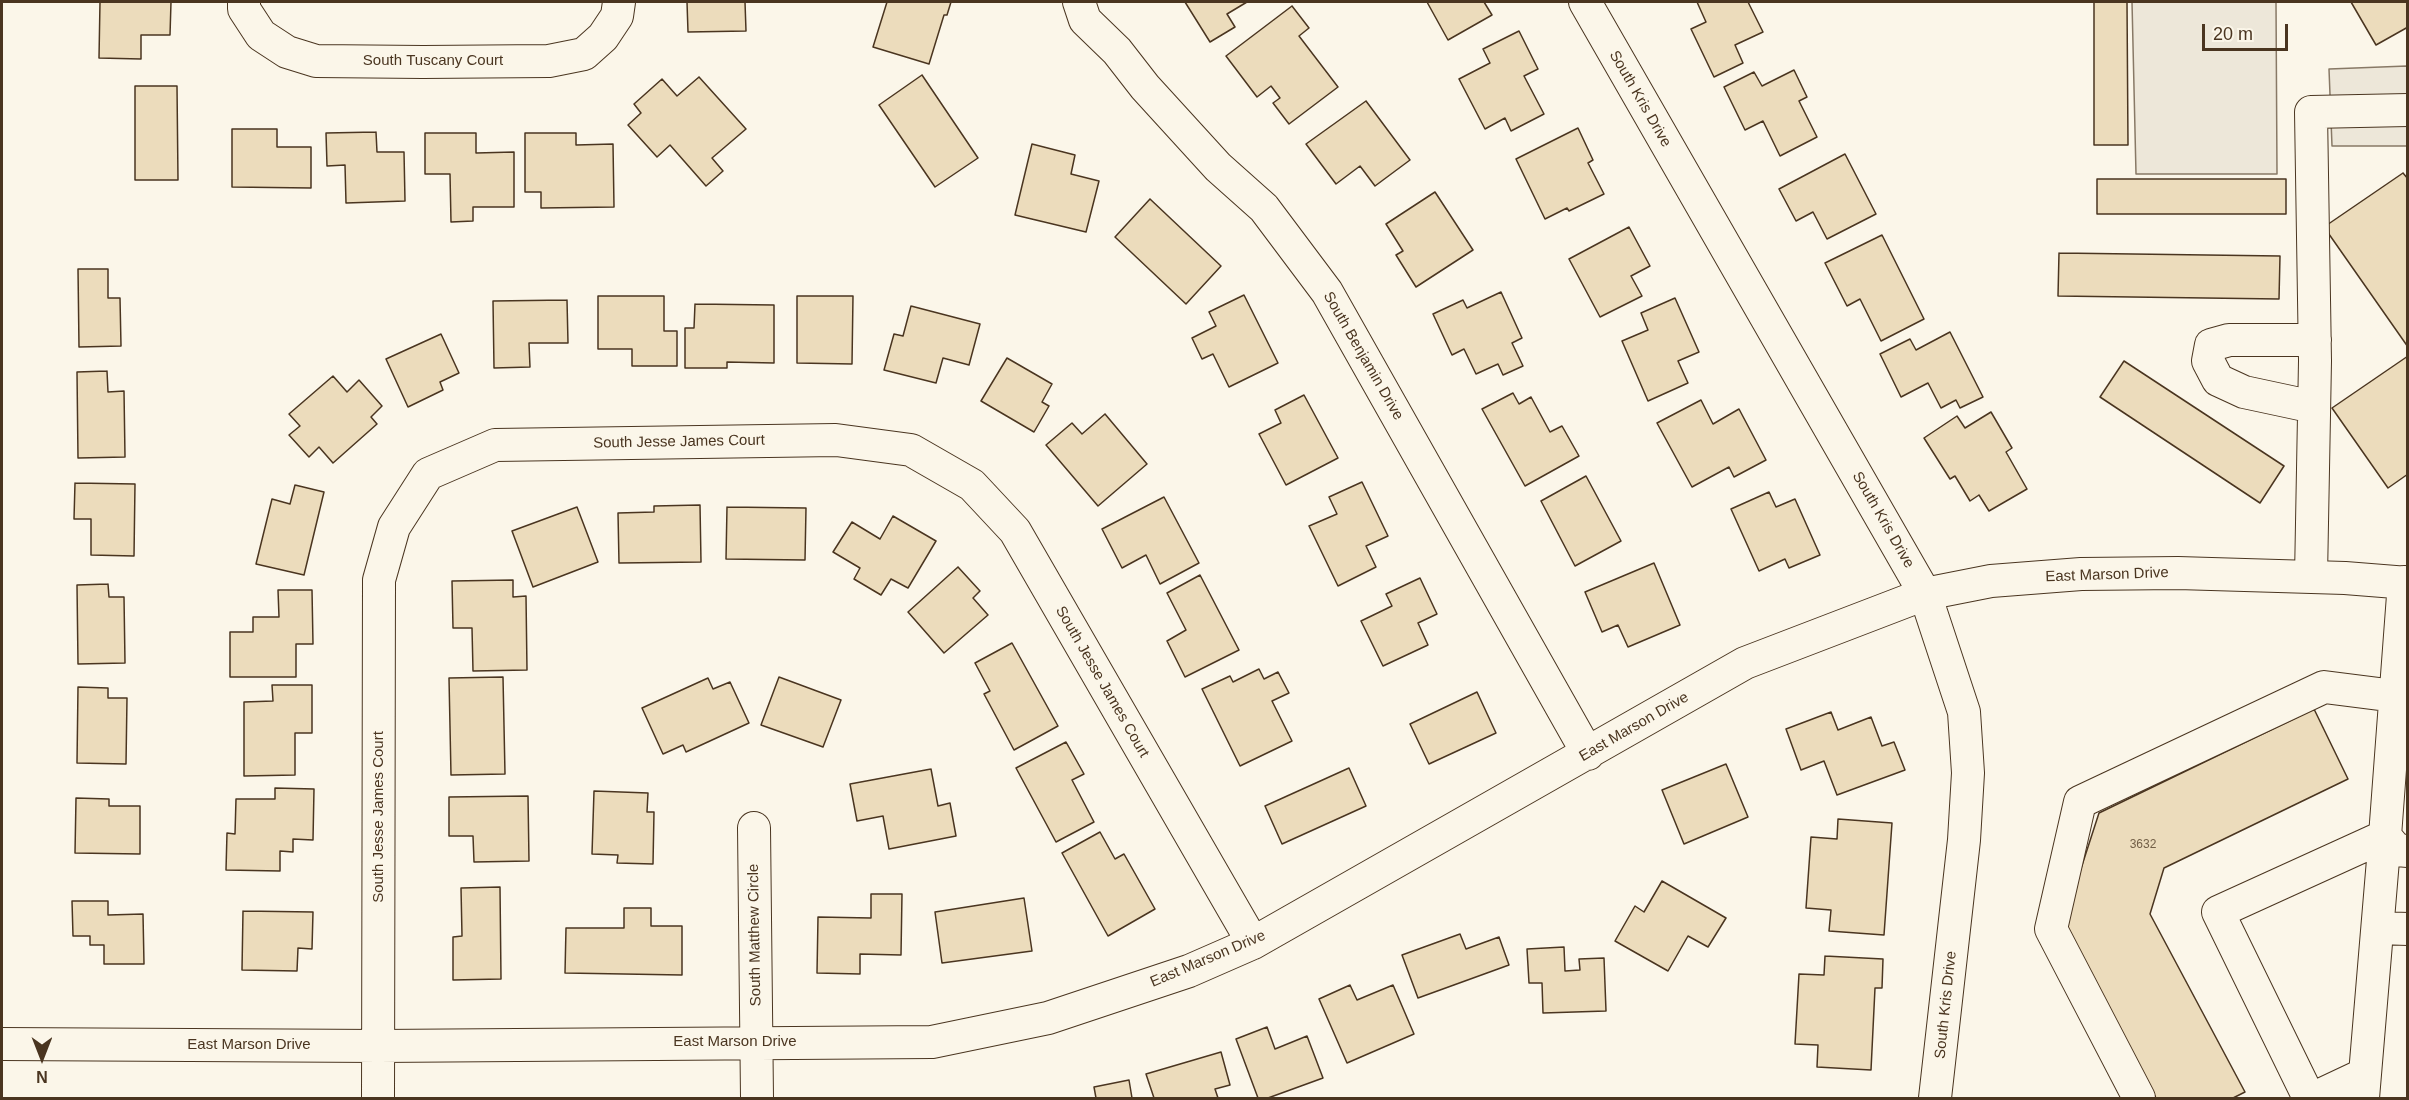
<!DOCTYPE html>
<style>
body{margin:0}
#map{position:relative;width:2409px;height:1100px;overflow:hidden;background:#fbf6e9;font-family:Helvetica,sans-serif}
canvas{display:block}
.frame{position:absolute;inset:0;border:3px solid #4a3520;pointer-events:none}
.north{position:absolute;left:12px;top:1028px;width:60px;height:60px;-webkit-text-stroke:4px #fbf6e9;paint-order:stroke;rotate:180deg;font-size:16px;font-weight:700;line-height:24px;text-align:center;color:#4a3520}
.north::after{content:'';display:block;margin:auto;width:21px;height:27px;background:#4a3520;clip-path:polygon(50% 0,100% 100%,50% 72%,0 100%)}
.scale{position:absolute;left:2202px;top:24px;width:86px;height:27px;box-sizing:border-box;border:3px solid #4a3520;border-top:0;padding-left:8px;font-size:18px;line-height:21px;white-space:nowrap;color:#4a3520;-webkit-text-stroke:4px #fbf6e9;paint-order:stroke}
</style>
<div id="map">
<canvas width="2409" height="1100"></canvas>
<div class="frame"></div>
<div class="north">N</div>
<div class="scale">20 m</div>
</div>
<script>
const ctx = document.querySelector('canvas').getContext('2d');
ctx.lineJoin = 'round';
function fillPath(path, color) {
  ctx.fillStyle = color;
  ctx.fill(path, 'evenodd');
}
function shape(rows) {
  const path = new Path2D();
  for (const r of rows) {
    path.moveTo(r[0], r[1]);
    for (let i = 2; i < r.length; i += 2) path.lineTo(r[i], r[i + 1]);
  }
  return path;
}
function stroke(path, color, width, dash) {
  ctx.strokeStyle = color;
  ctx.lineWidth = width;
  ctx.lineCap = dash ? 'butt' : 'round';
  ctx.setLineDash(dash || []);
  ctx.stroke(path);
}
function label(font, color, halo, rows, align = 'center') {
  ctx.font = font + ' Helvetica,sans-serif';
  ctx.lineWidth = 4.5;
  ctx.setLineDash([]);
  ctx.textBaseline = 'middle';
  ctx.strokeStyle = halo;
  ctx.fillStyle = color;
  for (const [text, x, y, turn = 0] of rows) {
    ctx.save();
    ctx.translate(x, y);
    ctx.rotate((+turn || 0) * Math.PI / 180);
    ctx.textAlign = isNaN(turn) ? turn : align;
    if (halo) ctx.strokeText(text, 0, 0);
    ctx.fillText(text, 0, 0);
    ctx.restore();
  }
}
const parking = shape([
 [2132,2,2276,2,2277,174,2136,174,2132,2],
 [2407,66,2407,146,2332,146,2329,69,2407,66]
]);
fillPath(parking, '#ede7d9');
stroke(parking, '#887966', 1.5);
const building = shape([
 [100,2,171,2,170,35,141,35,141,59,99,58,100,2],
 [687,2,745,2,746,31,688,32,687,2],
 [887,2,951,2,947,15,944,15,929,64,873,47,887,2],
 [1185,2,1247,2,1227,14,1235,27,1210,42,1185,2],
 [1427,2,1484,2,1492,15,1448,40,1427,2],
 [1697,2,1748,2,1763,32,1735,45,1743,63,1714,77,1691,29,1706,22,1697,2],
 [2094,2,2127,2,2128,145,2094,145,2094,2],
 [2351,2,2408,2,2408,27,2376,45,2351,2],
 [1292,6,1309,28,1299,36,1338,87,1289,124,1273,103,1280,98,1271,86,1257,97,1226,56,1292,6],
 [1519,31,1538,69,1524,76,1544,114,1511,131,1505,118,1485,129,1459,79,1490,63,1483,49,1519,31],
 [1794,70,1807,97,1799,101,1817,137,1780,156,1763,121,1745,130,1724,87,1754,72,1762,86,1794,70],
 [922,75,978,158,935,187,879,105,922,75],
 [699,77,746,129,712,158,723,171,706,186,670,145,657,157,628,125,641,113,634,104,662,79,677,96,699,77],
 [135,86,177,86,178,180,135,180,135,86],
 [1366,101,1410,160,1375,186,1360,166,1336,184,1306,144,1366,101],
 [1578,128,1593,160,1588,163,1604,194,1569,211,1567,208,1545,219,1516,159,1578,128],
 [232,129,277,129,277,147,311,147,311,188,232,187,232,129],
 [376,132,377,152,404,152,405,201,346,203,345,165,327,166,326,133,376,132],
 [425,133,476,133,476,153,514,152,514,207,473,207,473,221,451,222,450,174,425,174,425,133],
 [525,133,576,133,576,145,613,144,614,207,541,208,541,192,525,192,525,133],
 [1032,144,1075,155,1071,174,1099,181,1086,232,1015,215,1032,144],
 [1845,154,1876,214,1827,239,1813,212,1796,221,1779,189,1845,154],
 [2403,173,2408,179,2408,347,2324,227,2403,173],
 [2097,179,2286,179,2286,214,2097,214,2097,179],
 [1435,192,1473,250,1416,287,1396,255,1403,251,1386,224,1435,192],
 [1150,199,1221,266,1186,304,1115,237,1150,199],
 [1629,227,1650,266,1631,276,1642,296,1600,317,1569,259,1629,227],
 [1882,235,1924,319,1881,341,1860,299,1847,306,1825,263,1882,235],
 [2059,253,2280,256,2279,299,2058,296,2059,253],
 [78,269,108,269,108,298,120,298,121,346,79,347,78,269],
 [1501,292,1522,338,1512,343,1523,366,1503,375,1498,364,1476,374,1464,349,1452,355,1433,314,1463,300,1467,308,1501,292],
 [1244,295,1278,363,1229,387,1213,354,1202,359,1192,338,1216,326,1209,312,1244,295],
 [598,296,664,296,664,331,677,331,677,366,632,366,632,349,598,349,598,296],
 [797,296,853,296,852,364,797,363,797,296],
 [1675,298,1699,352,1678,361,1688,383,1648,401,1622,341,1648,330,1641,313,1675,298],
 [567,300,568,343,529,343,530,367,494,368,493,301,567,300],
 [695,304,774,305,774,363,727,362,727,368,685,368,685,328,694,328,695,304],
 [911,306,980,324,969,365,943,358,936,383,884,370,894,334,903,336,911,306],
 [1950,332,1983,397,1960,408,1956,400,1941,408,1928,383,1901,397,1880,354,1910,339,1916,350,1950,332],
 [441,334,459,373,440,382,443,390,408,407,386,359,441,334],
 [2408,356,2408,474,2388,488,2332,408,2408,356],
 [1007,358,1052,384,1042,402,1049,406,1034,432,981,401,1007,358],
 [2124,361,2284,466,2260,503,2100,397,2124,361],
 [107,371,108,392,124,391,125,457,78,458,77,372,107,371],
 [333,376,347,392,359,380,382,406,371,417,377,424,333,463,319,447,309,457,289,435,300,426,289,414,333,376],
 [1513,393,1519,404,1531,397,1550,432,1562,426,1579,456,1525,486,1482,409,1513,393],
 [1304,395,1338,458,1286,485,1259,434,1281,423,1275,410,1304,395],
 [1701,400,1713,424,1739,409,1766,460,1734,477,1729,467,1692,487,1657,423,1701,400],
 [1991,412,2012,448,2006,452,2027,489,1989,511,1979,495,1970,501,1955,476,1950,479,1924,438,1957,416,1965,428,1991,412],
 [1105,414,1147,464,1098,506,1046,445,1072,423,1082,434,1105,414],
 [1586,476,1621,541,1575,566,1541,501,1586,476],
 [1362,482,1388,536,1366,546,1376,567,1338,586,1309,526,1337,514,1329,497,1362,482],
 [75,483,135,484,134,556,91,555,91,519,74,519,75,483],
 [295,485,324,492,304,575,256,564,272,499,290,504,295,485],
 [1769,492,1776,507,1795,499,1820,555,1789,568,1785,559,1759,571,1731,509,1769,492],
 [1164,497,1199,563,1160,584,1146,555,1122,568,1102,529,1164,497],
 [700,505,701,562,619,563,618,513,654,512,654,506,700,505],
 [577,507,598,562,533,587,512,531,577,507],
 [727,507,806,508,805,560,726,559,727,507],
 [893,516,936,541,908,588,891,579,881,595,854,579,860,568,833,552,852,522,880,539,893,516],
 [1654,563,1680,625,1628,647,1618,625,1602,632,1585,592,1654,563],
 [958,567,980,591,973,598,988,615,944,653,908,612,958,567],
 [1200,575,1239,650,1185,677,1167,641,1186,630,1167,593,1200,575],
 [1420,578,1437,614,1418,623,1428,645,1383,666,1361,621,1392,606,1386,594,1420,578],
 [513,580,513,597,526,596,527,670,473,671,472,628,453,628,452,581,513,580],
 [108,584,109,597,124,597,125,663,78,664,77,585,108,584],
 [278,590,312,590,313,644,296,644,296,677,230,677,230,632,253,632,253,617,279,617,278,590],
 [1012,643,1058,726,1014,750,984,694,990,691,975,663,1012,643],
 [1259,669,1264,679,1278,672,1289,693,1272,701,1292,741,1240,766,1202,689,1230,676,1233,682,1259,669],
 [503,677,505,774,451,775,449,678,503,677],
 [779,677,841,700,823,747,761,725,779,677],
 [708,678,713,689,730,682,749,723,686,752,683,745,663,754,642,708,708,678],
 [272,685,312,685,312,733,295,733,295,775,244,776,244,702,273,701,272,685],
 [78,687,108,688,108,698,127,698,126,764,77,763,78,687],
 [1477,692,1496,733,1429,764,1410,724,1477,692],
 [2314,709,2348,779,2164,868,2150,914,2245,1092,2233,1098,2156,1098,2063,924,2099,813,2314,709],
 [1831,712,1838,730,1871,717,1882,746,1894,742,1905,770,1837,795,1824,761,1801,770,1786,729,1831,712],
 [1066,742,1084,774,1072,780,1094,822,1056,842,1016,768,1066,742],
 [1726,764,1748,817,1684,844,1662,790,1726,764],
 [1349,768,1366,806,1282,844,1265,806,1349,768],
 [931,769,938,806,950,803,956,836,889,849,883,816,857,821,850,784,931,769],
 [275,788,314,789,313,840,293,839,293,852,280,851,280,871,226,870,227,833,235,834,236,799,275,799,275,788],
 [594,791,648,793,647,812,654,812,653,864,617,863,618,855,592,854,594,791],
 [528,796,529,861,474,862,473,836,449,836,449,797,528,796],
 [76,798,109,799,109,806,140,806,140,854,75,853,76,798],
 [1838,819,1892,823,1884,935,1829,931,1831,910,1806,908,1811,837,1837,839,1838,819],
 [1100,832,1115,859,1124,854,1155,909,1108,936,1062,853,1100,832],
 [1662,881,1726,918,1708,947,1688,936,1668,971,1615,941,1635,906,1644,912,1662,881],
 [500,887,501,979,453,980,453,937,462,936,461,888,500,887],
 [871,894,902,894,901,955,860,954,860,974,817,973,818,917,871,918,871,894],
 [1024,898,1032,951,942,963,935,912,1024,898],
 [72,901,108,901,108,915,143,914,144,964,104,964,104,945,90,945,90,936,73,936,72,901],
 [624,908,651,908,651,926,682,926,682,975,565,973,566,928,624,928,624,908],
 [243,911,313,912,312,949,298,948,297,971,242,970,243,911],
 [1460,934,1466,949,1499,937,1509,965,1418,998,1402,955,1460,934],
 [1564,947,1565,971,1580,970,1579,959,1604,958,1606,1011,1543,1013,1542,983,1529,983,1527,949,1564,947],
 [1825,956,1883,959,1882,988,1875,988,1871,1070,1817,1067,1818,1045,1795,1044,1799,974,1824,975,1825,956],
 [1350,985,1357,1000,1393,985,1414,1034,1347,1063,1319,999,1350,985],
 [1267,1027,1275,1049,1307,1036,1323,1078,1268,1098,1258,1098,1236,1039,1267,1027],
 [1221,1052,1230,1085,1215,1089,1218,1098,1154,1098,1146,1074,1221,1052],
 [1129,1080,1132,1098,1094,1098,1096,1098,1094,1087,1129,1080]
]);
fillPath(building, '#ecdcbc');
stroke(building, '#4a3520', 1.5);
const minor = shape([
 [244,2,244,9,261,35,287,52,316,61,423,62,549,61,584,54,603,37,617,16,619,2],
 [1079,2,1085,20,1117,51,1145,87,1218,167,1264,208,1327,292,1588,754],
 [1585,2,1925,594,1964,712,1968,773,1964,840,1935,1098],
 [2314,407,2244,392,2218,380,2208,361,2211,345,2229,340,2315,340],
 [2311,577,2315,361,2311,112,2408,110],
 [2404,582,2385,836,2397,850,2408,851],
 [754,828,757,1098],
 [2378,928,2408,929],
 [2,1044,379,1046,932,1042,1048,1018,1189,971,1253,943,1745,663,1925,594,1991,581,2081,574,2178,573,2345,578,2408,583],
 [378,1098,379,580,394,527,428,474,495,445,836,440,911,450,972,485,1015,531,1253,943],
 [2139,1098,2051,929,2080,802,2324,687,2395,696],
 [2309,1098,2218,912,2385,836,2363,1098],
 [2314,1098,2365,1074]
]);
stroke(minor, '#4a3520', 34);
stroke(minor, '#fbf6e9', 32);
label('12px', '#725f47', null, [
 ["3632",2143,845]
]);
label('15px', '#4a3520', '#fbf6e9', [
 ["South Tuscany Court",433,61],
 ["South Kris Drive",1640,99,60],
 ["South Benjamin Drive",1363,356,60],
 ["South Jesse James Court",679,442,-1],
 ["South Kris Drive",1883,520,60],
 ["East Marson Drive",2107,575,-2],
 ["South Jesse James Court",1102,682,60],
 ["East Marson Drive",1634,727,-30],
 ["South Jesse James Court",379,817,-90],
 ["South Matthew Circle",755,935,-91],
 ["East Marson Drive",1208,959,-23],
 ["South Kris Drive",1946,1005,-84],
 ["East Marson Drive",735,1042],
 ["East Marson Drive",249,1045]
]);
</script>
